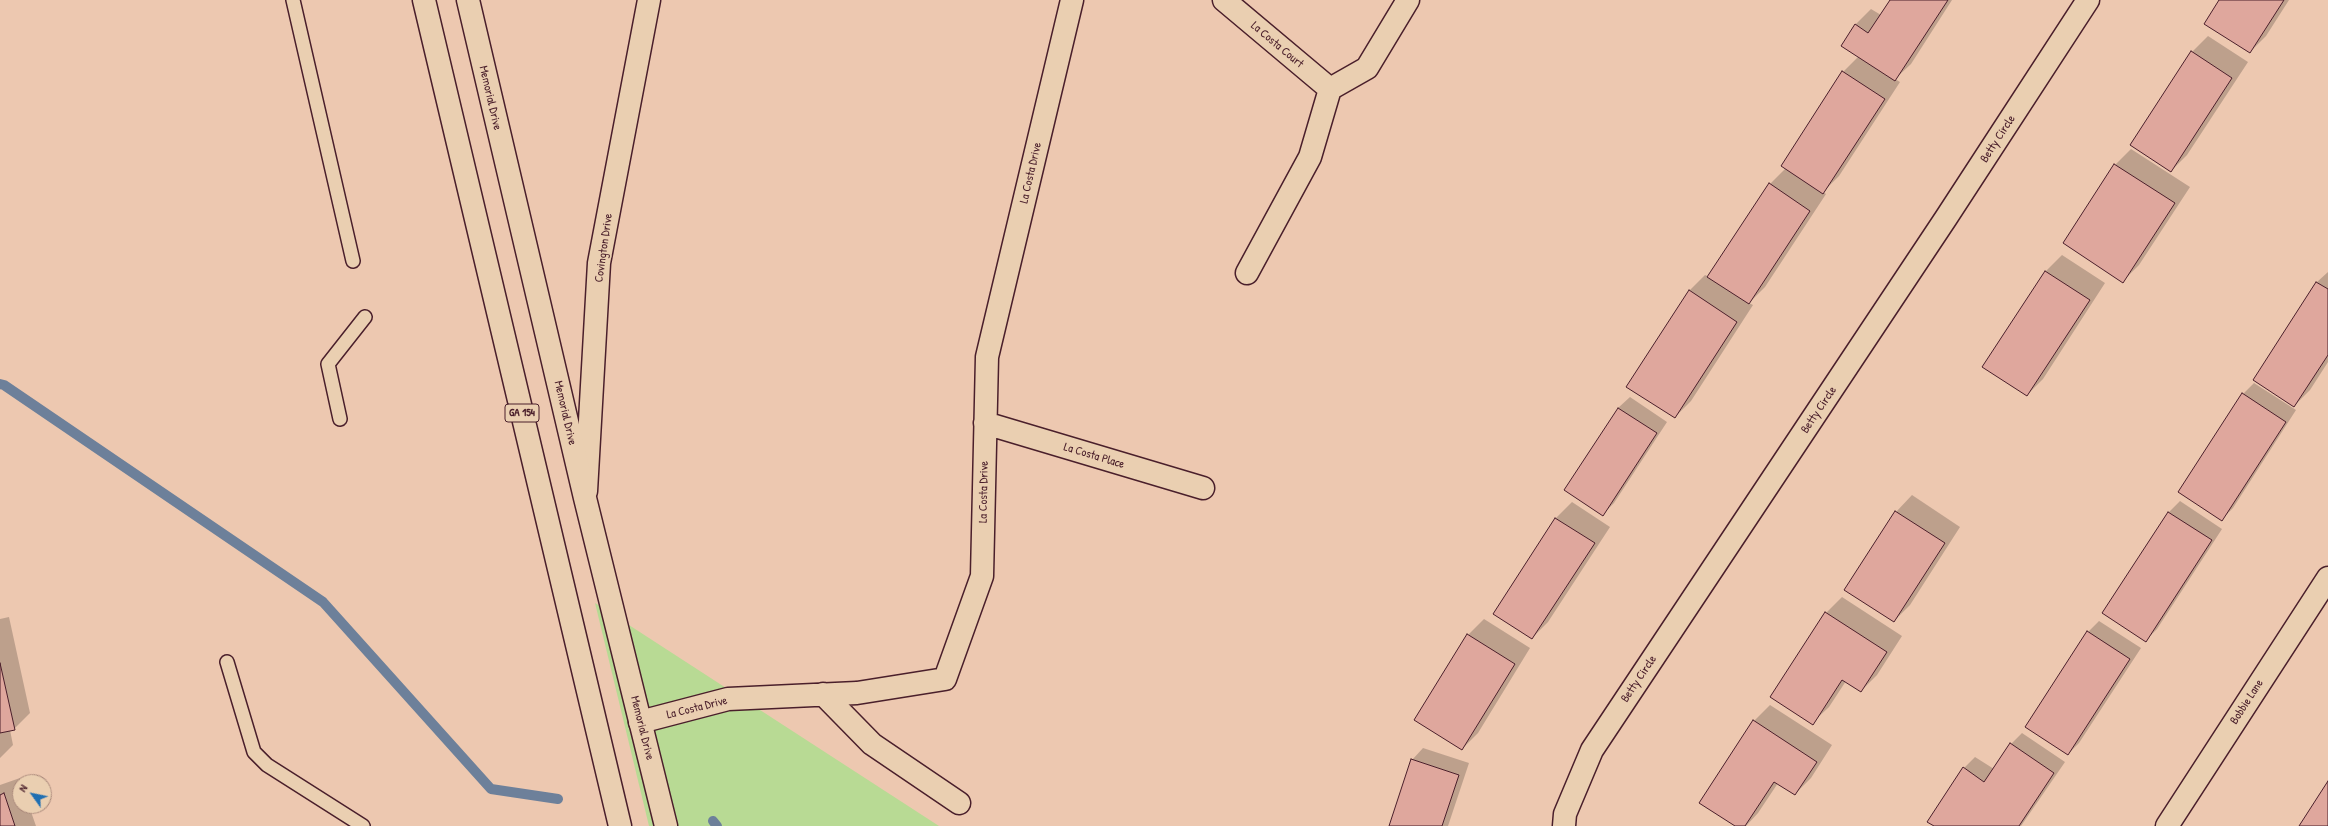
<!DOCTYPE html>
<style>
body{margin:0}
#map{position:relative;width:2328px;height:826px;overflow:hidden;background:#edc8b0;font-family:"Patrick Hand",sans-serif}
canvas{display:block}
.north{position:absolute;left:12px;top:774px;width:40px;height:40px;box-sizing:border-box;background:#eacfb1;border:1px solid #aa897b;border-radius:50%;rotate:303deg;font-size:11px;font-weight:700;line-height:16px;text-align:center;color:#4a1f2b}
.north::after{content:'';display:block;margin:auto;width:14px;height:18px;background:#1f6fb2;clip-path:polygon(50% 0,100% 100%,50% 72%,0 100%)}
</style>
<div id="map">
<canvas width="2328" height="826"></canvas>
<div class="north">N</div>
</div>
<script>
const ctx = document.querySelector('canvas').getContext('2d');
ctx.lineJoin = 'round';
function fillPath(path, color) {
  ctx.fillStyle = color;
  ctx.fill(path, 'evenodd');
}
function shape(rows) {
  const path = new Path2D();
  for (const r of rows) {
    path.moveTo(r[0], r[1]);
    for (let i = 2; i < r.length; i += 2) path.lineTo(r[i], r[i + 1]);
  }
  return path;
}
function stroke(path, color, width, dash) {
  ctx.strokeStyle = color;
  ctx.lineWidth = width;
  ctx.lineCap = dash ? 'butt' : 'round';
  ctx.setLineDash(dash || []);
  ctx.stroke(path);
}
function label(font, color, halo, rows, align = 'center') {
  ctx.font = font + ' "Patrick Hand",sans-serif';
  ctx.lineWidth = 3;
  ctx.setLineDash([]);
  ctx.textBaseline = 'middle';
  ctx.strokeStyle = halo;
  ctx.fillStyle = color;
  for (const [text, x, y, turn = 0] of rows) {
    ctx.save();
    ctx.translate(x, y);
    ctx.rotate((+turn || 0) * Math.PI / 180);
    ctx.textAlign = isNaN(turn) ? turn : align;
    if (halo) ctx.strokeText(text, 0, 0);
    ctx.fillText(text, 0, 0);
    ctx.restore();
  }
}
fillPath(shape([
 [595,603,939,826,649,826]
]), '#b8da94');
fillPath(shape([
 [1891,0,1952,0,1911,64,1895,79,1900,82,1839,176,1823,192,1826,194,1765,287,1749,303,1753,305,1691,401,1675,417,1689,291,1705,275,1709,277,1770,184,1786,168,1843,72,1859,56,1855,25,1871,9,1881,15],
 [2221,0,2289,0,2266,36,2250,52],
 [2208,36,2248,62,2187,155,2171,171,2192,52],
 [2131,149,2190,187,2139,265,2123,281,2115,165],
 [2062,255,2105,283,2043,379,2027,395,1984,367,2046,271],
 [2328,272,2328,362,2310,390,2294,406,2254,380,2317,282],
 [2254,383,2296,410,2233,508,2221,520,2243,394],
 [1630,397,1667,422,1614,503,1603,514,1618,408],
 [1912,495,1960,527,1910,605,1894,621,1896,512],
 [2180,501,2222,529,2157,629,2146,640,2168,513],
 [1572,502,1610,527,1548,622,1532,638,1494,613,1556,518],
 [1842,597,1902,636,1877,675,1861,691,1846,681,1829,707,1812,723,1826,613],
 [9,617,30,713,14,729,10,730,13,745,0,758,0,619],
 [1484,619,1530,648,1478,733,1462,749,1468,635],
 [2099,621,2141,648,2079,743,2068,754,2088,632],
 [1770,705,1832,745,1811,778,1795,794,1778,783,1758,813,1746,826,1737,826,1754,721],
 [2022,733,2065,762,2021,826,1935,826,1964,768,1975,757,1994,769,2011,744],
 [1423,748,1469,763,1448,826,1390,826,1412,760],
 [20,778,20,806,29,806,36,826,0,826,0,785]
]), '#0003');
stroke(shape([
 [0,384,4,385,323,602,491,789,558,799],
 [713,821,717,826]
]), '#6d809a', 10);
const building = shape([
 [1890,0,1948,0,1895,81,1841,46,1855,24,1868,33,1890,0],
 [2219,0,2284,0,2250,53,2204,24,2219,0],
 [2191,51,2232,78,2171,172,2130,145,2191,51],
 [1842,71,1885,99,1823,194,1781,166,1842,71],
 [2114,164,2175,203,2123,283,2063,243,2114,164],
 [1769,183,1810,211,1749,304,1707,277,1769,183],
 [2045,271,2090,300,2027,396,1982,367,2045,271],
 [2316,282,2328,289,2328,355,2294,407,2253,380,2316,282],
 [1689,290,1737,322,1675,418,1626,387,1689,290],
 [2242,393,2286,422,2222,521,2178,492,2242,393],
 [1618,408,1657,433,1603,516,1564,490,1618,408],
 [1895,511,1945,543,1894,622,1844,590,1895,511],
 [2168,512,2212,540,2146,642,2102,613,2168,512],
 [1555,518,1595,543,1532,639,1493,614,1555,518],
 [1825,612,1887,652,1861,692,1842,680,1813,725,1770,697,1825,612],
 [2087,631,2130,659,2068,755,2025,727,2087,631],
 [1467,634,1515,664,1462,750,1414,720,1467,634],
 [0,663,15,730,0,733,0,663],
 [1753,720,1817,762,1795,795,1774,782,1745,826,1735,826,1699,803,1753,720],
 [2010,743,2054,773,2019,826,1934,826,1927,822,1963,767,1984,782,2010,743],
 [1411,759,1459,775,1442,826,1389,826,1411,759],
 [2328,781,2328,826,2299,826,2328,781],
 [4,793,15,826,0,826,0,795,4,793]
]);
fillPath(building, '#dfa79d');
stroke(building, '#4a1f2b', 1);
const lane = shape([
 [293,0,353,261],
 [340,419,328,364,365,317],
 [227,662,254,752,267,765,363,826]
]);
const street = shape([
 [1224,0,1330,89],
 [1247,273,1310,157,1330,89,1367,68,1408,0],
 [985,423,1203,488],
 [823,694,872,744,959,803],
 [640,722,728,699,857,693,945,679,982,576,987,357,1072,0],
 [1564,826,1565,814,1592,750,1946,218,2088,0],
 [2167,826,2328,578]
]);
const secondary = shape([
 [586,491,599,263,649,0]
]);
const primary = shape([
 [424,0,620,826],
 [468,0,585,498,666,826]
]);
stroke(lane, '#4a1f2b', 16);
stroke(street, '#4a1f2b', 25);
stroke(secondary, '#4a1f2b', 25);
stroke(primary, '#4a1f2b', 25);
stroke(lane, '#eacfb1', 13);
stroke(street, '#eacfb1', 22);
stroke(secondary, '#eacfb1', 22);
stroke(primary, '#eacfb1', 22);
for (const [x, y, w] of [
 [522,413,34]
]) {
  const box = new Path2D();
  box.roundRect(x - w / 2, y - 9, w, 18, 3);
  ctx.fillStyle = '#eacfb1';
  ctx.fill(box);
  stroke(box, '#4a1f2b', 1);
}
label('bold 11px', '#4a1f2b', null, [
 ["GA 154",522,413]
]);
label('12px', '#4a1f2b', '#eacfb1', [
 ["La Costa Court",1277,45,40],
 ["Memorial Drive",490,98,77],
 ["Betty Circle",1998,139,-57],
 ["La Costa Drive",1031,173,-77],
 ["Covington Drive",604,248,-82],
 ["Betty Circle",1819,410,-56],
 ["Memorial Drive",565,413,77],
 ["La Costa Place",1094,456,17],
 ["La Costa Drive",984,492,-89],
 ["Betty Circle",1639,679,-56],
 ["Bobbie Lane",2247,702,-57],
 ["La Costa Drive",697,708,-14],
 ["Memorial Drive",642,728,76]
]);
</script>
